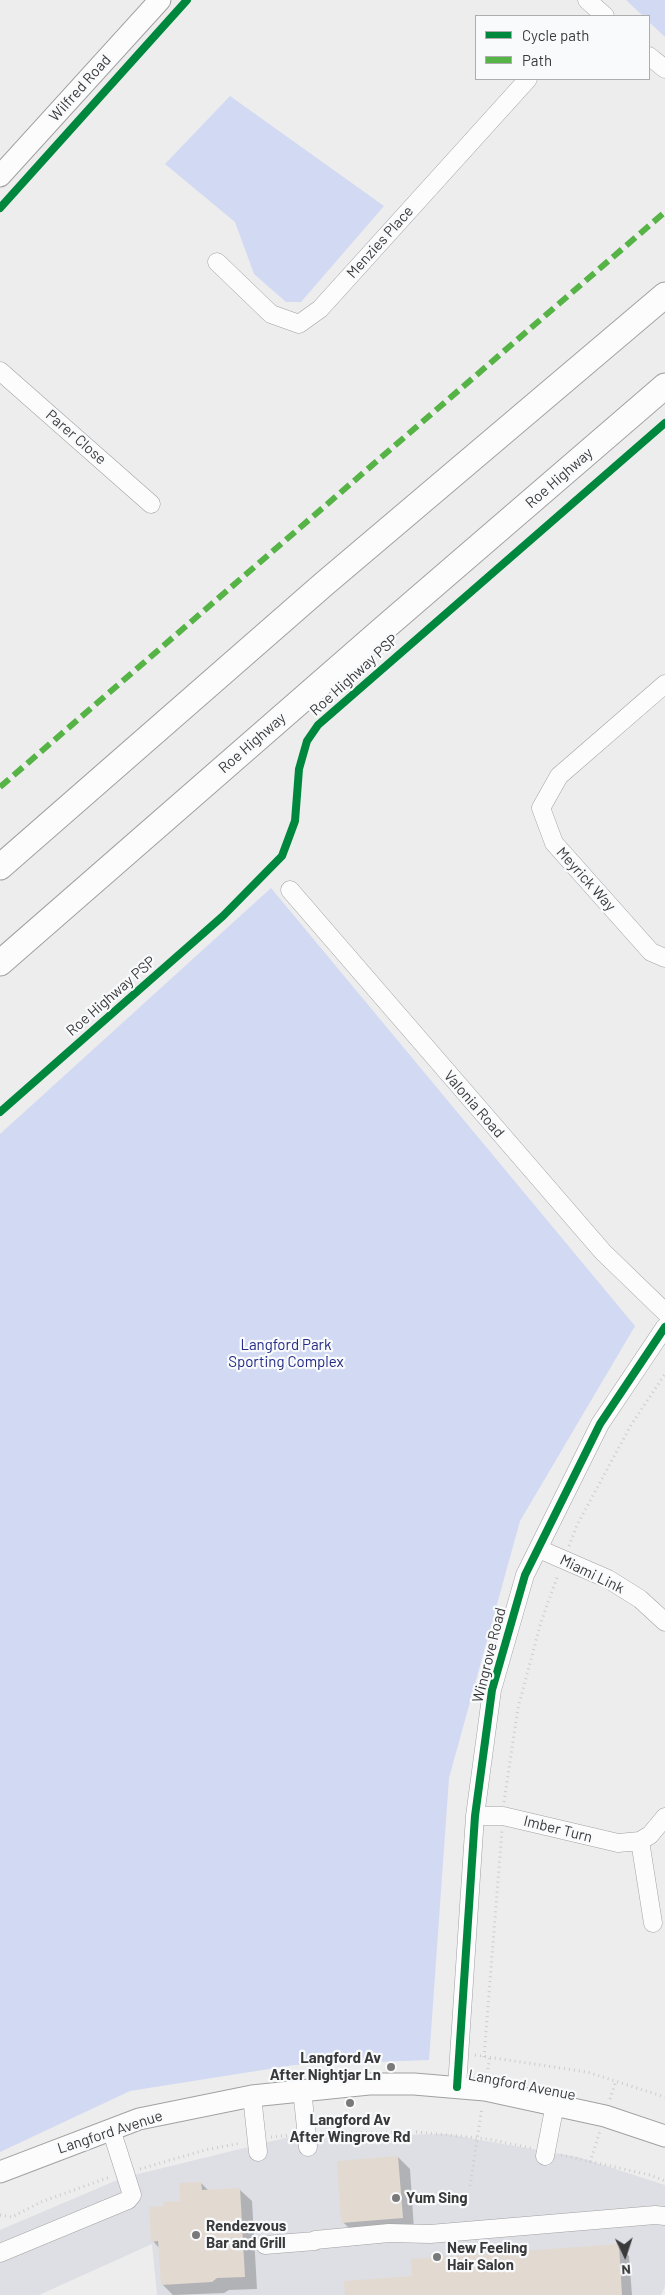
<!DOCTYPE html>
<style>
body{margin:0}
#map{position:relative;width:665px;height:2295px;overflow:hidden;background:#ededed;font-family:Barlow,sans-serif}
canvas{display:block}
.legend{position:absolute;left:475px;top:15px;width:175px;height:65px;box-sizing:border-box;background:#f9fafc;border:1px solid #adadaf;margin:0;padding:6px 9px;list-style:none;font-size:15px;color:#3a3a3b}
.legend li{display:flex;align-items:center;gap:10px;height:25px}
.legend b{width:25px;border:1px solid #adadaf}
.north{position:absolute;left:600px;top:2230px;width:50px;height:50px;-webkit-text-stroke:4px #f9fafc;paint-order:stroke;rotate:176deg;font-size:14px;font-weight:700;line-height:20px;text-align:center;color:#3a3a3b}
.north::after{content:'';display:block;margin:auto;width:18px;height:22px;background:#3a3a3b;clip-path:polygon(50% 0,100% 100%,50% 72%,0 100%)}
</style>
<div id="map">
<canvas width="665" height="2295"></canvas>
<ul class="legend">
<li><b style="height:6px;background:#00873e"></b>Cycle path</li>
<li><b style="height:6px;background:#56b346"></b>Path</li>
</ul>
<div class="north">N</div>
</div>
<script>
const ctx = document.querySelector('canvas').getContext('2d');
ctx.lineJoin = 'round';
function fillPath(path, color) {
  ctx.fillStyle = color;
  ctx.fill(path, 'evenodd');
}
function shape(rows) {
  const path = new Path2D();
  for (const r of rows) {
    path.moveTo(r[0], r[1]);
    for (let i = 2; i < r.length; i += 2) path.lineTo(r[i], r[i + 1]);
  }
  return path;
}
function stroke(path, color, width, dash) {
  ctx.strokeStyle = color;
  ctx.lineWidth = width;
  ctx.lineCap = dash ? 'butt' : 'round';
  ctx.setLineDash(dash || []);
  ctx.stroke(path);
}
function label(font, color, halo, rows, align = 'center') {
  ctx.font = font + ' Barlow,sans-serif';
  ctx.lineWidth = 4.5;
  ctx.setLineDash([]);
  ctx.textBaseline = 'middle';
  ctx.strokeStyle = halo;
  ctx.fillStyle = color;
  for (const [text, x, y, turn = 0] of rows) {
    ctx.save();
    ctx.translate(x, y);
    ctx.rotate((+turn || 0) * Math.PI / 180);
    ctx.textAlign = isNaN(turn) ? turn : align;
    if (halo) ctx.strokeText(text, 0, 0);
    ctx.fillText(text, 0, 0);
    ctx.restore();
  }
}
fillPath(shape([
 [446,2134,578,2157,665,2185,665,2286,661,2295,157,2295,152,2244,39,2295,0,2295,0,2230,122,2178,289,2137]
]), '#dedfe4');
fillPath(shape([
 [626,0,665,0,665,37,649,22,649,16,643,16],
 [230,96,384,206,301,302,286,302,254,274,235,222,165,164],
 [271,888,635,1326,520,1521,449,1778,429,2060,294,2065,130,2091,0,2152,0,1134]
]), '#d2d9f3');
fillPath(shape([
 [398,2157,410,2169,414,2230,355,2234,343,2222],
 [201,2183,209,2191,240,2190,252,2201,257,2289,229,2290,224,2293,173,2295,162,2284,160,2249,153,2241,165,2207,181,2203],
 [618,2245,629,2256,632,2295,346,2295,414,2277]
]), '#0003');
fillPath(shape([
 [398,2156,403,2218,341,2223,337,2161],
 [201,2182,202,2190,240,2188,245,2277,217,2278,212,2282,161,2285,158,2241,151,2242,149,2207,164,2206,163,2202,180,2201,179,2183],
 [619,2244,622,2295,345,2295,344,2281,412,2276,411,2259]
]), '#e2d9d1');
const minor = shape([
 [587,0,605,16],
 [649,56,665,69],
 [217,262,271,314,299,324,320,309,528,79],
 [0,371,151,504],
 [665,684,559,776,541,808,554,843,651,952,665,958],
 [290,890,603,1252,665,1312],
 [539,1549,608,1579,640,1599,665,1622],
 [475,1816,503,1816,618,1843,640,1841,650,1835,665,1817],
 [640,1841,653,1923],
 [457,2087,475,1816,492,1690,525,1575,600,1424,665,1327],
 [302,2089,308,2147],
 [252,2096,258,2152],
 [545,2156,555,2104],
 [315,2240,389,2233,430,2234,655,2215,665,2216],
 [265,2245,315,2241],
 [0,2253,128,2200,132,2195,111,2129]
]);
const major = shape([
 [0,176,160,0],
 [0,2172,139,2119,252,2096,369,2084,414,2084,485,2090,605,2116,665,2136]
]);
const highway = shape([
 [0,867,324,584,665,295],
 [0,963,383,629,665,386]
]);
stroke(minor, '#a1a1a1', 19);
stroke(major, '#a1a1a1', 23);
stroke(highway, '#a1a1a1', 27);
stroke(shape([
 [569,1546,577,1525,631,1425,665,1374],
 [504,1802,518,1708,541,1622,558,1575],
 [475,2055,587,2072,665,2097],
 [484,2057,502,1830],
 [487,2074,490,2057],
 [610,2099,616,2081],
 [321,2133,417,2132,488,2139,531,2148],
 [271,2137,292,2135],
 [561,2155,650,2175,665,2181],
 [590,2162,600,2131],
 [140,2169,205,2150,241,2143],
 [470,2186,482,2107],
 [0,2215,12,2217,41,2202,110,2177]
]), '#cccccd', 3, [1, 4]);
stroke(minor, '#fcfcfc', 18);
stroke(major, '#fcfcfc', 21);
stroke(highway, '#fcfcfc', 25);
stroke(shape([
 [0,787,665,212]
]), '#56b346', 6, [12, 6]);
stroke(shape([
 [0,208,187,0],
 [0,1112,223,916,282,856,295,821,299,769,307,741,318,725,665,423],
 [457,2087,475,1816,492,1690,525,1575,600,1424,665,1327]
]), '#00873e', 8);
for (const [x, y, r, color] of [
 [391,2067,5,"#797979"],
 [350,2103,5,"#797979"],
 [396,2198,5,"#797979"],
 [196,2235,5,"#797979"],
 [437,2257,5,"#797979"]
]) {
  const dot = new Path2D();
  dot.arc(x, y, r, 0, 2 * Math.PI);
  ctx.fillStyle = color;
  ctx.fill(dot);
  stroke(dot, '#f9fafc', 2);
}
label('15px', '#3a3a3b', '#f9fafc', [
 ["Wilfred Road",80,88,-48],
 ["Menzies Place",380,242,-48],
 ["Parer Close",76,437,41],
 ["Roe Highway",559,478,-41],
 ["Roe Highway PSP",354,675,-42],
 ["Roe Highway",252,743,-41],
 ["Meyrick Way",586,879,48],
 ["Roe Highway PSP",111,996,-41],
 ["Valonia Road",474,1104,49],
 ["Miami Link",592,1574,26],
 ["Wingrove Road",489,1655,-76],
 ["Imber Turn",558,1829,14],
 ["Langford Avenue",522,2085,11],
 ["Langford Avenue",110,2132,-18]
]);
label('15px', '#232a87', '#f9fafc', [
 ["Langford Park",286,1345],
 ["Sporting Complex",286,1362]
]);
label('bold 15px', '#3a3a3b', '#f9fafc', [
 ["Langford Av",381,2058,"right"],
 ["After Nightjar Ln",381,2075,"right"],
 ["Langford Av",350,2120,"center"],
 ["After Wingrove Rd",350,2137,"center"],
 ["Yum Sing",406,2198],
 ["Rendezvous",206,2226],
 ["Bar and Grill",206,2243],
 ["New Feeling",447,2248],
 ["Hair Salon",447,2265]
], 'left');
</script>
